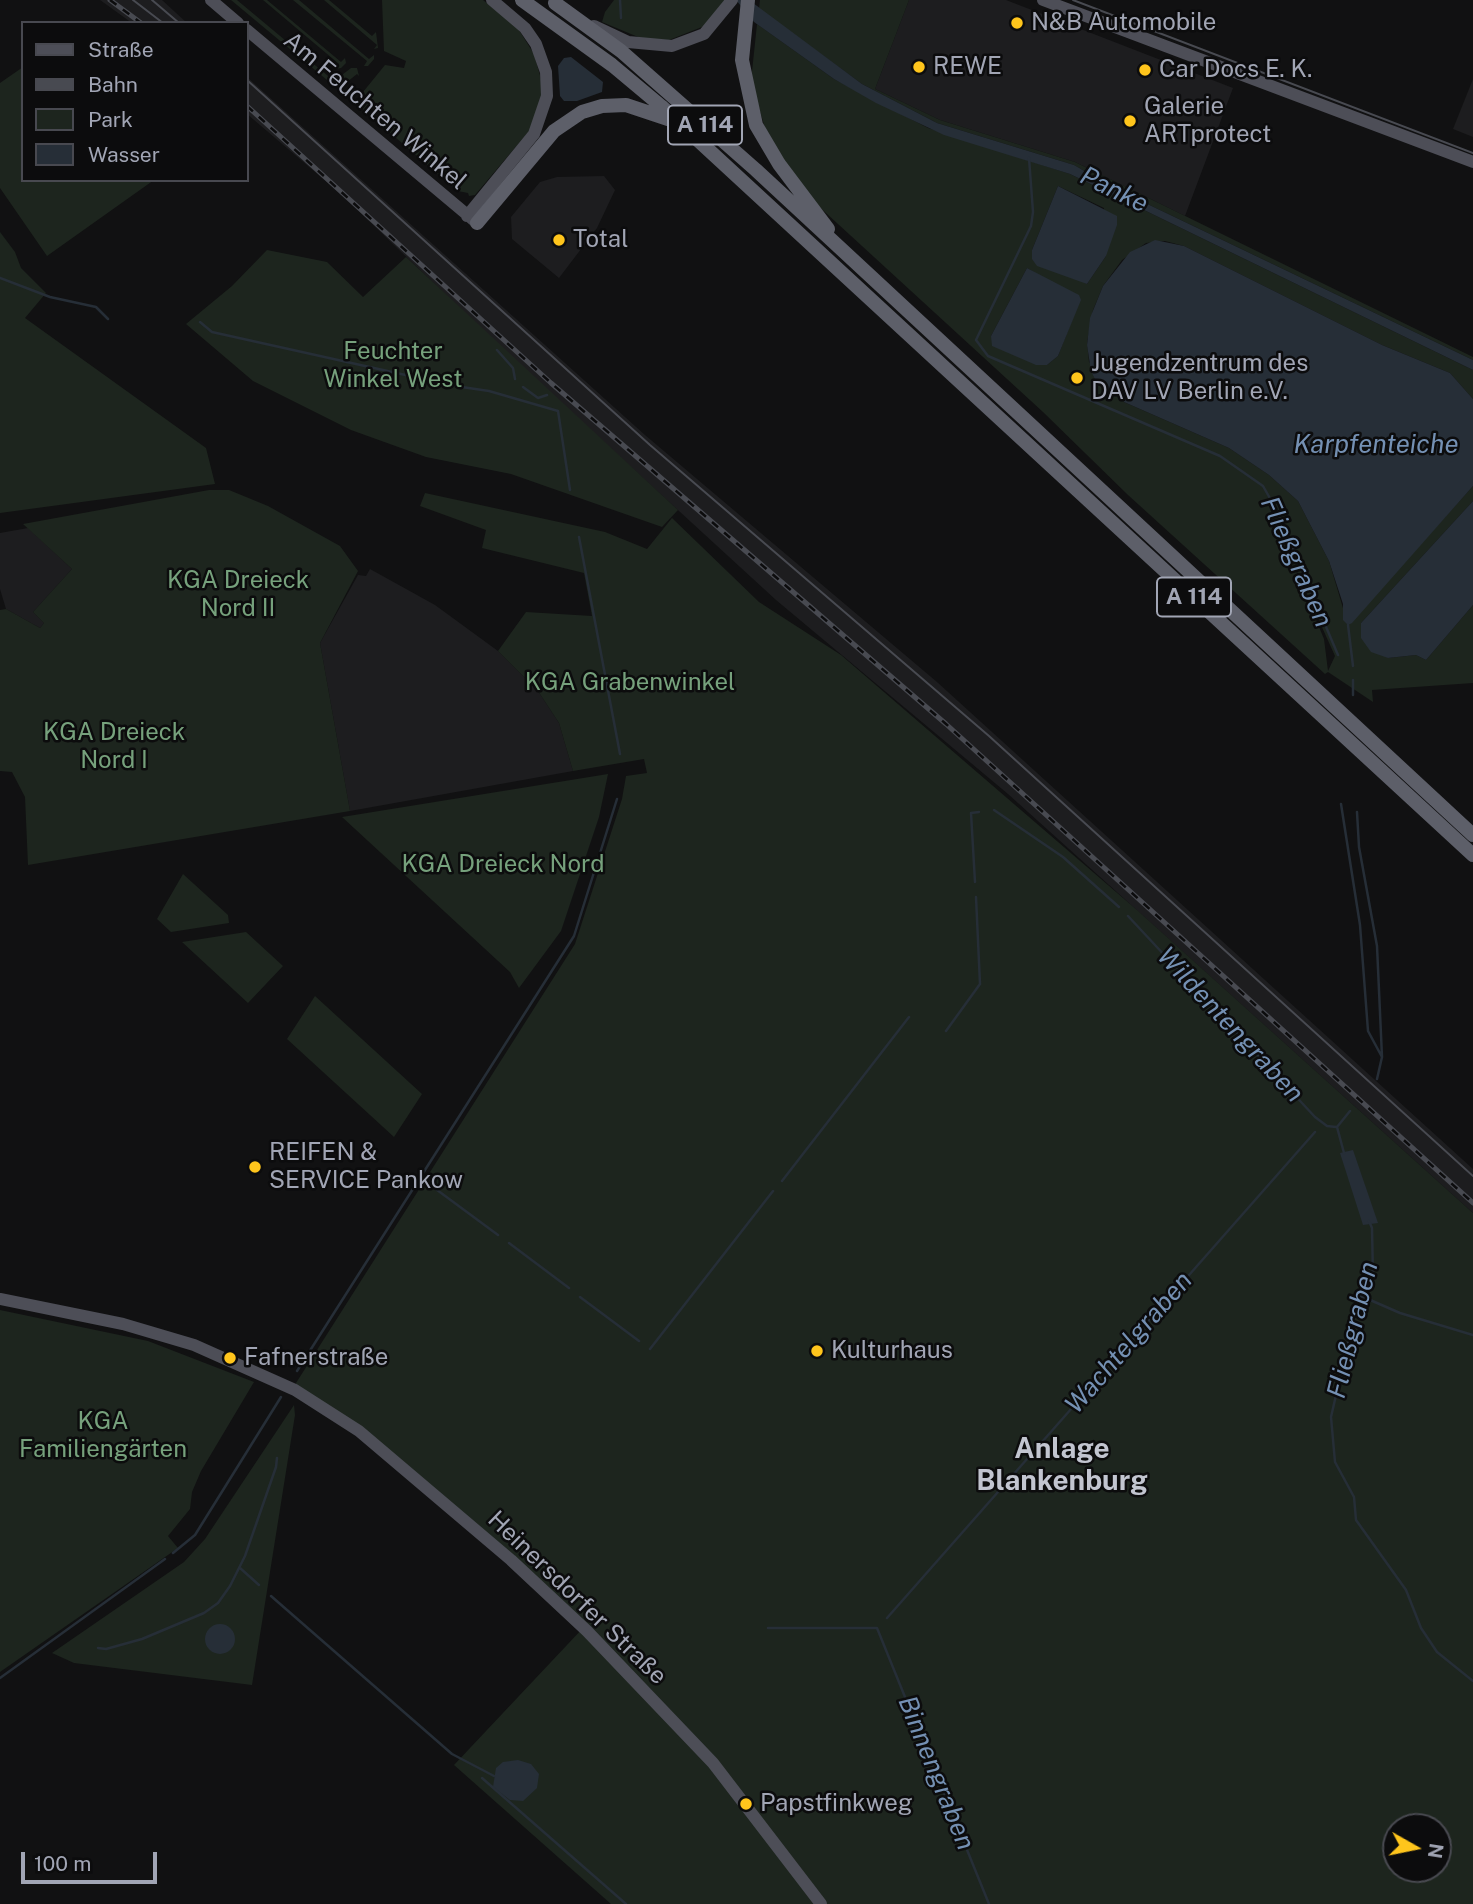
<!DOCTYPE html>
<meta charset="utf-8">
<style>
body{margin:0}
#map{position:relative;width:1473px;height:1904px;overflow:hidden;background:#111112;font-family:"Public Sans",sans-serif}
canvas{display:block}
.legend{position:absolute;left:21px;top:21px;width:228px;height:161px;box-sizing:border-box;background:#0c0c0d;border:2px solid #484950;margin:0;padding:9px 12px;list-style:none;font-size:21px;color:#a1a5b4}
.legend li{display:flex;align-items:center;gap:14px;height:35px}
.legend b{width:35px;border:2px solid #484950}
.north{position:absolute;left:1382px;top:1813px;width:70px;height:70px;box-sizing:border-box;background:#0c0c0d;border:2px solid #484950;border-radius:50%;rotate:99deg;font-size:19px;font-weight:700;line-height:28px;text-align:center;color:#a1a5b4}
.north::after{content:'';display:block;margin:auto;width:24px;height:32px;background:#ffc51c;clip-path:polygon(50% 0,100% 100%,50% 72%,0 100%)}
.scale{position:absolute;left:21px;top:1852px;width:136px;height:32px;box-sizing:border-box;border:4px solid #a1a5b4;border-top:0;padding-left:9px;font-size:21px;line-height:24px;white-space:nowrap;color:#a1a5b4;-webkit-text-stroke:5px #0c0c0d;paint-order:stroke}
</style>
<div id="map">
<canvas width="1473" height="1904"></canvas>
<ul class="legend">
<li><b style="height:9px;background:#4d4e57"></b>Straße</li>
<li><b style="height:9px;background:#484a51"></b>Bahn</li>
<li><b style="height:19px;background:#1d251e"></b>Park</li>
<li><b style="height:19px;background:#262e37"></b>Wasser</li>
</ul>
<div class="north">N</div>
<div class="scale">100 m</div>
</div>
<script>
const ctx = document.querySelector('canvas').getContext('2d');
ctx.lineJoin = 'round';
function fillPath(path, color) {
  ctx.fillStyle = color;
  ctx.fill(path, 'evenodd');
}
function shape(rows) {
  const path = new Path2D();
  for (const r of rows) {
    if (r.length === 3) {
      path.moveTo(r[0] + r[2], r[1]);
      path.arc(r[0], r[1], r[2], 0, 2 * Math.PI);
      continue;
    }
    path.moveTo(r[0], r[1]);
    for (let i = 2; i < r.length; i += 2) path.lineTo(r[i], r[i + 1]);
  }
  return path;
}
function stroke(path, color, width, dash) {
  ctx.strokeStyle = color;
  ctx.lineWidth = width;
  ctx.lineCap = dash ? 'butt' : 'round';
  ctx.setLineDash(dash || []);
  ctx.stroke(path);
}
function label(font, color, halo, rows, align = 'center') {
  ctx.font = font + ' "Public Sans",sans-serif';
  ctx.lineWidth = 5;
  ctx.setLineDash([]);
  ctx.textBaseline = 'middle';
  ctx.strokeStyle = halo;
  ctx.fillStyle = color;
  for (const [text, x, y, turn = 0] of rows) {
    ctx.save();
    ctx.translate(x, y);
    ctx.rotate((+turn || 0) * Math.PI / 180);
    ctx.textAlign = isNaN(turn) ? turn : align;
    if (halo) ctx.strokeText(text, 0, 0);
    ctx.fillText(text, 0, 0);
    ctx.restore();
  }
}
fillPath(shape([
 [100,0,162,0,187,23,132,23],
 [909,0,1006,0,1233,88,1185,216,1075,162,940,120,875,89],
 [247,77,645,435,937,682,1473,1169,1473,1213,1008,794,776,600,498,345,342,195,247,114],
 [1473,79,1473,137,1453,129],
 [604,176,615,190,597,228,559,278,512,239,511,217,540,182,557,177],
 [28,528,72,569,33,612,44,623,40,628,6,609,0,589,0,533],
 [370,569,435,605,498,651,538,691,559,723,573,771,350,811,320,643,358,575,366,576]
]), '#1d1d1f');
fillPath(shape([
 [231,0,237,0,334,81,351,68,357,68,359,76,357,74,342,86,333,85],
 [263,0,267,0,341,62,345,58,346,63,341,68,336,69,339,64],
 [293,0,299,0,369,59,374,55,374,59,368,66,364,66,367,61],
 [324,0,329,0,372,36,376,32,378,48,374,49,377,45],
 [382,0,483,0,517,27,534,54,541,79,541,97,530,130,475,195,469,196,468,193,458,191,360,107,363,92,385,65,404,68,406,61,384,51],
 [614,0,729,0,707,25,669,40,643,39,602,22,605,12],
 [760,0,909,0,875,89,940,120,1075,162,1473,357,1473,360,1114,188,1074,165,937,123,862,84,759,9],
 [757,24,834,79,928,128,1070,174,1473,370,1473,399,1450,373,1382,345,1184,246,1165,241,1146,243,1122,260,1103,286,1093,310,1087,342,1089,362,1124,402,1229,448,1269,475,1298,501,1329,561,1348,625,1473,486,1473,501,1361,623,1388,658,1416,655,1426,660,1473,605,1473,683,1372,690,1373,702,1328,672,1325,674,1128,495,1043,412,814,202,768,138,751,81],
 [1058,186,1104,208,1106,256,1087,284,1032,250],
 [1027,268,1080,300,1058,356,1047,365,991,336],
 [1289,554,1335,656,1328,671,1324,639],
 [23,67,23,180,154,180,47,256,0,188,0,83],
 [0,232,15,252,21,268,46,293,25,318,206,448,215,484,0,513],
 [267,250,327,262,363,297,406,257,678,510,662,527,511,474,426,457,351,430,253,381,186,324,232,286],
 [209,490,229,490,268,506,340,546,358,571,320,643,350,811,28,865,25,797,12,772,0,771,0,610,6,609,40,628,44,623,33,612,72,569,23,524],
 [425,493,605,532,647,549,672,518,759,602,841,655,1137,910,1473,1213,1473,1904,611,1904,454,1765,583,1628,394,1459,295,1390,296,1383,575,944,622,799,626,776,647,773,644,759,573,771,559,723,538,691,498,651,526,612,592,616,584,573,482,548,486,530,420,506],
 [1396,1827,1438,1827,1438,1869,1396,1869],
 [608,774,599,817,561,931,519,988,510,972,342,817],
 [183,874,228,915,229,923,171,932,157,919],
 [246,932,283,966,248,1003,182,942],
 [315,996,422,1094,394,1137,287,1039],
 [0,1310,148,1341,254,1382,201,1471,192,1492,190,1509,168,1536,178,1548,0,1672],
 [294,1405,295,1415,252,1685,74,1663,52,1653,184,1562,205,1539]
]), '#1d251e');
fillPath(shape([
 [736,0,749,0,862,84,937,123,1074,165,1114,188,1473,360,1473,370,1070,174,944,135,876,103,834,79,754,22],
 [571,57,603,82,602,92,577,101,564,101,560,96,558,66,564,58],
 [1058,186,1117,216,1117,225,1106,256,1087,284,1037,266,1032,259,1032,250],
 [1155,240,1184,246,1382,345,1450,373,1473,399,1473,486,1352,623,1348,625,1343,620,1343,604,1329,561,1298,501,1269,475,1229,448,1124,402,1118,393,1113,393,1096,381,1091,371,1087,345,1090,318,1103,286,1130,252],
 [1027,268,1079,295,1081,300,1058,356,1047,365,1036,365,992,346,991,336],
 [1473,501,1473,605,1426,660,1416,655,1388,658,1371,652,1361,638,1361,623],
 [1353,1150,1378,1223,1363,1225,1340,1153],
 [220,1639,15],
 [518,1760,531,1764,539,1774,537,1788,523,1801,510,1800,493,1787,496,1768,503,1762]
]), '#262e37');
stroke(shape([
 [620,0,621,18],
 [1029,158,1033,212,1031,226,976,340,988,356,1220,456,1263,486,1276,509,1338,655],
 [0,278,50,297,96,307,108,319],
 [200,322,212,332,455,386,489,391,558,411,570,490],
 [497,350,513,368,515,379],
 [523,387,538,398,547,395],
 [579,537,620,754],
 [1348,625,1353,666],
 [1353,680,1353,695],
 [1341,804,1360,925,1368,1031,1382,1057],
 [994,810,1063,857,1119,907],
 [1357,812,1359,847,1377,946,1382,1057,1377,1079],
 [975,882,971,813,979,812],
 [1128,916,1315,1117,1327,1126,1336,1127],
 [946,1031,980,984,976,897],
 [1344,1153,1337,1127,1350,1111],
 [782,1181,909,1017],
 [433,1187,498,1235],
 [1369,1221,1372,1228,1373,1276,1357,1304,1331,1417,1335,1462,1354,1497,1356,1520,1406,1590,1421,1628,1437,1652,1473,1681],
 [509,1243,569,1288],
 [1361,1296,1400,1313,1473,1335],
 [580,1297,639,1341],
 [650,1349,773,1191],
 [297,1371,574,936,617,799],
 [173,1553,195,1535,281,1397],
 [240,1568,259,1585],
 [271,1596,452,1754,494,1776],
 [887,1618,1315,1132],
 [768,1628,877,1628,989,1904],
 [98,1648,106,1649,142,1639,204,1613,218,1603,230,1586,245,1556,276,1467,277,1458],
 [0,1678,165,1559],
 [482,1778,626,1904]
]), '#262e37', 2.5);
stroke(shape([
 [211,0,238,23],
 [1043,0,1473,162],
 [594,26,628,42,672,46,704,34,732,0],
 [247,30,477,223],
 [467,216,534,134,547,96,546,72,536,44,525,28,492,0],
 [0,1299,123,1324,194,1345,295,1390,359,1431,511,1560,587,1631,713,1763,821,1904]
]), '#4d4e57', 12);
stroke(shape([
 [522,0,612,65,661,106,1473,855],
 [748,0,742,60,756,125,779,164,828,229],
 [555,3,621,51,756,170,1473,835],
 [477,223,554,131,582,112,602,106,626,105,671,120]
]), '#5d5f69', 14);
stroke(shape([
 [133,0,163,23],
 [152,0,179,23],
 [1073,0,1473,153],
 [247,80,650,445,989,736,1473,1176]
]), '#484a51', 2);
const rail = shape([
 [110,0,141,23],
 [247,106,551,383,946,724,1473,1203]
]);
stroke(rail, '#484a51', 5);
stroke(rail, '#0c0c0d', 2.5, [8]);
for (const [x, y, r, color] of [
 [1017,23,7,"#ffc51c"],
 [919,67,7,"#ffc51c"],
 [1145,70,7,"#ffc51c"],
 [1130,121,7,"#ffc51c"],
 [559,240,7,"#ffc51c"],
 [1077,378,7,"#ffc51c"],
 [255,1167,7,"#ffc51c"],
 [817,1351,7,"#ffc51c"],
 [230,1358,7,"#ffc51c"],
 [746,1804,7,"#ffc51c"]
]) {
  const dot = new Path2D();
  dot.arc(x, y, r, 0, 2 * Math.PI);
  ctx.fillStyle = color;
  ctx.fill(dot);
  stroke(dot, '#0c0c0d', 2.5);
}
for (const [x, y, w] of [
 [705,125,74],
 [1194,597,74]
]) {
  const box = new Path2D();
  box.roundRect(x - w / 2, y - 19.5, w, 39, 5);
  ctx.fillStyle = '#0c0c0d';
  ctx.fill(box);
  stroke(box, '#a1a5b4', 2);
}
label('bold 23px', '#a1a5b4', null, [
 ["A 114",705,125],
 ["A 114",1194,597]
]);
label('24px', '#a1a5b4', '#0c0c0d', [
 ["N&B Automobile",1031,23],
 ["REWE",933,67],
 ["Car Docs E. K.",1159,70],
 ["Galerie",1144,107],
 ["ARTprotect",1144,135],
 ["Total",573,240],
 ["Jugendzentrum des",1091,364],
 ["DAV LV Berlin e.V.",1091,392],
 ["REIFEN &",269,1153],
 ["SERVICE Pankow",269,1181],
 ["Kulturhaus",831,1351],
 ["Fafnerstraße",244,1358],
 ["Papstfinkweg",760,1804]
], 'left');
label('24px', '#a1a5b4', '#0c0c0d', [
 ["Am Feuchten Winkel",375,111,40],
 ["Heinersdorfer Straße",577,1598,44]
]);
label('24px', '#76a17c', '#0c0c0d', [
 ["Feuchter",393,352],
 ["Winkel West",393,380],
 ["KGA Dreieck",238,581],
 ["Nord II",238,609],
 ["KGA Grabenwinkel",630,683],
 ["KGA Dreieck",114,733],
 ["Nord I",114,761],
 ["KGA Dreieck Nord",503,865],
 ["KGA",103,1422],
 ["Familiengärten",103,1450]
]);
label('italic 26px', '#7490b3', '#0c0c0d', [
 ["Panke",1114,190,26],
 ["Karpfenteiche",1376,445],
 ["Fließgraben",1296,562,66],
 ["Wildentengraben",1230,1025,47],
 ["Fließgraben",1353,1330,-76],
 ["Wachtelgraben",1129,1343,-49],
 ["Binnengraben",936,1773,68]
]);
label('bold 28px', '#c2c5d0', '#0c0c0d', [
 ["Anlage",1062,1449],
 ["Blankenburg",1062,1481]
]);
</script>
